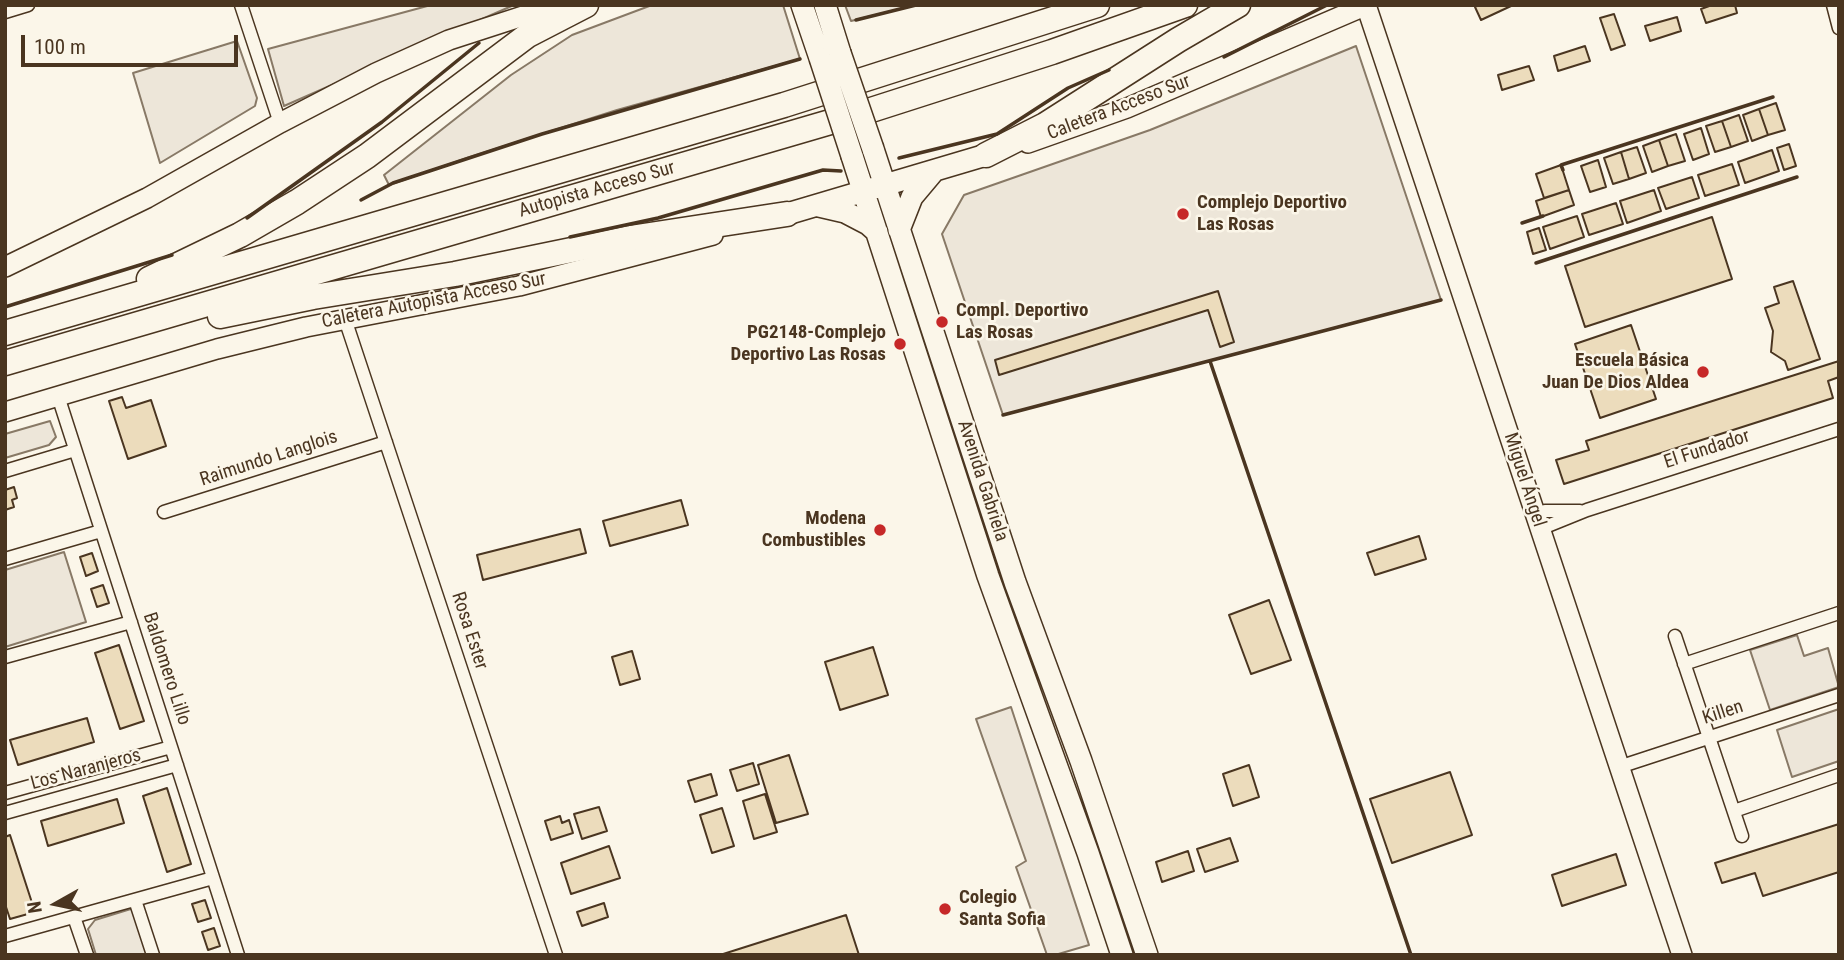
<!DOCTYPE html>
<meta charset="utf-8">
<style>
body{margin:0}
#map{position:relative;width:1844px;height:960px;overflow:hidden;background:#fbf6e9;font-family:"Roboto Condensed",sans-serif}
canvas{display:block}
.frame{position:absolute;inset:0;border:7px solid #4a3520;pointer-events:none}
.north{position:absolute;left:21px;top:869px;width:70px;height:70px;-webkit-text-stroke:5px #fbf6e9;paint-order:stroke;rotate:261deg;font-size:19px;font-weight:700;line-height:28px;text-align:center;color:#4a3520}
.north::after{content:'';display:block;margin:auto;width:24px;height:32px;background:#4a3520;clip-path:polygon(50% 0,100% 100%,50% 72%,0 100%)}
.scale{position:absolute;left:21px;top:35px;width:217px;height:32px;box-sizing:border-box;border:4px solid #4a3520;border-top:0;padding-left:9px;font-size:21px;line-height:24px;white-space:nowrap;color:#4a3520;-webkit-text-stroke:5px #fbf6e9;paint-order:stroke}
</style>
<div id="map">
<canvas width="1844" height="960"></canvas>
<div class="frame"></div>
<div class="north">N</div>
<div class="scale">100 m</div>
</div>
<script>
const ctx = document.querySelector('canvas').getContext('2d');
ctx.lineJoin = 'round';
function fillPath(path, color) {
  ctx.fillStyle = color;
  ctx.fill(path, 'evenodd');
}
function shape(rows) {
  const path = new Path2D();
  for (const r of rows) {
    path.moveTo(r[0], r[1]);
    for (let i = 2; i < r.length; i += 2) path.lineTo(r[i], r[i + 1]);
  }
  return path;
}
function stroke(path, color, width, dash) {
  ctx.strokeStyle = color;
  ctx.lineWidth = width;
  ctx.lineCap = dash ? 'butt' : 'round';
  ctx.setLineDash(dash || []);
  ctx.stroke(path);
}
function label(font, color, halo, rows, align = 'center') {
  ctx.font = font + ' "Roboto Condensed",sans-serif';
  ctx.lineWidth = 5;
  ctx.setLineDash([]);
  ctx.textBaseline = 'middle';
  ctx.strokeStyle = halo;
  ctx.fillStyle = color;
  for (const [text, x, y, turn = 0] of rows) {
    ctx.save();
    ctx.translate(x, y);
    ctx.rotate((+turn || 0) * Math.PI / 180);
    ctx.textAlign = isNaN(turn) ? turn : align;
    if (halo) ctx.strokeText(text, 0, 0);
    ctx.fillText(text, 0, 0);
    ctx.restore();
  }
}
const green = shape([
 [431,5,514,5,284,106,268,49,431,5],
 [652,5,783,5,800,59,617,110,467,158,389,185,384,175,511,75,572,35,652,5],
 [845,5,916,5,851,21,845,5],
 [237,41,257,98,255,106,160,163,133,73,237,41],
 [1356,46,1441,300,1003,415,942,234,964,195,1150,130,1356,46],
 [50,421,56,437,49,445,5,458,5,434,50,421],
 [64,552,86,622,5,647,5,570,64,552],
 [1797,635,1804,656,1828,648,1839,687,1770,710,1750,650,1797,635],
 [1011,707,1089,945,1055,955,1047,955,1016,867,1026,861,976,719,1011,707],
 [1839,709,1839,761,1792,777,1777,730,1839,709],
 [134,908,148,955,96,955,88,929,95,920,134,908]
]);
fillPath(green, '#ede6d9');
stroke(green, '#887966', 2);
const building = shape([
 [1479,5,1510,5,1511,6,1481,20,1475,7,1479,5],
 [1712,5,1735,5,1737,13,1706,23,1701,9,1712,5],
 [1614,14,1625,45,1611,50,1600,18,1614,14],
 [1677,17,1681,31,1650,41,1645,26,1677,17],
 [1585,46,1590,61,1558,71,1554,56,1585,46],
 [1529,66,1534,80,1502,90,1498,75,1529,66],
 [1776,103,1785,130,1768,135,1759,109,1776,103],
 [1759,109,1768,135,1752,141,1743,115,1759,109],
 [1739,115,1748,141,1731,147,1722,121,1739,115],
 [1722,121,1731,147,1715,152,1706,126,1722,121],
 [1701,128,1709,154,1693,160,1684,134,1701,128],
 [1676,134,1685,161,1668,166,1659,140,1676,134],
 [1659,140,1668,166,1652,172,1643,146,1659,140],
 [1789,144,1796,166,1784,170,1777,148,1789,144],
 [1637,147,1646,173,1629,179,1621,152,1637,147],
 [1772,150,1779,171,1745,183,1738,162,1772,150],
 [1621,152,1629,179,1613,184,1604,158,1621,152],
 [1598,160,1606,187,1590,192,1581,166,1598,160],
 [1732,164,1739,185,1705,196,1698,175,1732,164],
 [1561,165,1569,190,1544,198,1536,174,1561,165],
 [1692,177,1699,198,1666,209,1658,188,1692,177],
 [1569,190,1574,205,1541,217,1536,201,1569,190],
 [1654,190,1661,211,1627,223,1620,201,1654,190],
 [1616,203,1623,224,1589,235,1582,214,1616,203],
 [1577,216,1584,237,1550,249,1543,227,1577,216],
 [1712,217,1732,279,1585,327,1565,266,1712,217],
 [1539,228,1546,250,1533,254,1527,232,1539,228],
 [1793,281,1820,359,1788,370,1785,361,1771,352,1773,331,1765,308,1779,303,1774,287,1793,281],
 [1218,291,1234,342,1220,347,1208,310,999,375,995,360,1218,291],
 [1631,325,1656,399,1600,418,1575,344,1631,325],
 [1839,361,1839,377,1828,381,1833,398,1564,484,1556,460,1589,450,1586,441,1839,361],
 [122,397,126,408,151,400,166,446,128,459,109,401,122,397],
 [14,487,17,498,12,500,14,507,5,510,5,490,14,487],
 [681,500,688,525,610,546,603,521,681,500],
 [580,529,586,553,483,580,477,555,580,529],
 [1419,536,1426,559,1375,575,1367,553,1419,536],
 [92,553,98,571,86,576,80,557,92,553],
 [103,585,109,603,97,607,91,589,103,585],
 [1269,600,1291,660,1251,674,1229,615,1269,600],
 [119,645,144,721,120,729,95,653,119,645],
 [873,647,888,695,840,710,825,662,873,647],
 [632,651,640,679,620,685,612,657,632,651],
 [87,718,94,742,18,765,10,740,87,718],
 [789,755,808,814,776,823,758,765,789,755],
 [753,763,759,784,737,791,730,770,753,763],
 [1249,765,1259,797,1233,806,1223,774,1249,765],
 [1450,772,1472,835,1392,863,1370,799,1450,772],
 [711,774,717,795,695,802,688,781,711,774],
 [167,788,191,864,167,872,143,796,167,788],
 [765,794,777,832,754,839,743,801,765,794],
 [117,799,124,823,48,846,41,821,117,799],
 [599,807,607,831,582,839,574,814,599,807],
 [722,808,734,846,712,853,700,815,722,808],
 [560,816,562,823,569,820,573,833,551,840,545,821,560,816],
 [1839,824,1839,872,1763,896,1755,873,1722,883,1715,863,1839,824],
 [10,835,35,912,10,919,5,904,5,837,10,835],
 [1230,838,1238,861,1205,872,1197,849,1230,838],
 [609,846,620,878,571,894,561,863,609,846],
 [1188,851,1194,871,1162,882,1156,862,1188,851],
 [1616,854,1626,885,1562,906,1552,875,1616,854],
 [205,900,211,918,198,922,192,904,205,900],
 [604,903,608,917,582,926,577,912,604,903],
 [846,915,859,955,720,955,846,915],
 [214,928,220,946,208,950,202,932,214,928]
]);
fillPath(building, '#ecdcbc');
stroke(building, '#4a3520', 2);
const street = shape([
 [241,5,280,123],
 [1833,5,1839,28],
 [5,12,28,5],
 [345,319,556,955],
 [58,396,238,955],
 [5,471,75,450],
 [164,512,386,442],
 [1535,514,1545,511,1580,511],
 [1540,529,1587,510,1839,429],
 [5,559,101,531],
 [1675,636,1742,836],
 [5,657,131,622],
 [1684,664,1839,613],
 [1619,767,1839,695],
 [5,793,171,747],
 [1734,811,1839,775],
 [5,813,177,765],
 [135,900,153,955],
 [74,917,87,955],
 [5,936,213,878]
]);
const secondary = shape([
 [1366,5,1682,955],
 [1028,143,1127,108,1367,5],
 [5,267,147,198,280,123,376,73,449,40,557,5],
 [5,412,217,349,306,327,519,286,713,235]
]);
const primary = shape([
 [802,5,820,58],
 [825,5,840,53],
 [873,149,1015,582,1081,761,1147,955],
 [852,156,988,576,1088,853,1122,955],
 [819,206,845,212,868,224,877,232],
 [787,214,986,155],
 [899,230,912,197,933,172]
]);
const highway = shape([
 [986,155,1045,125,1178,40,1238,5],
 [149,279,240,235,297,202,367,156,528,35,586,5],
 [220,316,313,297,455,274,630,238,787,214],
 [5,333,784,105,1097,5],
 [5,363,868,111,1052,52,1185,5]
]);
stroke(street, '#4a3520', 15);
stroke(secondary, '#4a3520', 22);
stroke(primary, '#4a3520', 24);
stroke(highway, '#4a3520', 27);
stroke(street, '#fbf6e9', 12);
stroke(secondary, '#fbf6e9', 19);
stroke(primary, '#fbf6e9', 21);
stroke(highway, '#fbf6e9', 24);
const primaryBridge = shape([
 [840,53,873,149],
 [820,58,852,156]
]);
stroke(primaryBridge, '#4a3520', 24, []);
stroke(primaryBridge, '#fbf6e9', 21);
stroke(shape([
 [856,20,916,5],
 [1224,57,1327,5],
 [899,158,997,134,1068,88,1109,70],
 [1563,170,1561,165,1773,97],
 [361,200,393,183,542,134,800,59],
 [247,218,382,122,479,43],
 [1522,223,1543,216],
 [570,237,658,218,823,170,841,171],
 [1536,263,1797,177],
 [5,307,172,255],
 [1210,361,1411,955],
 [1003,415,1441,300]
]), '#4a3520', 3.5);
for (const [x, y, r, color] of [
 [1183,214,7,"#c62828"],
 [942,322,7,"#c62828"],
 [900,344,7,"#c62828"],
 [1703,372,7,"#c62828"],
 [880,530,7,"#c62828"],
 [945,909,7,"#c62828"]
]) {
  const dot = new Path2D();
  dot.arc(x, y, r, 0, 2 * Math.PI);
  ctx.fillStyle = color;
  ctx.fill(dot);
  stroke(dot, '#fbf6e9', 2.5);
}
label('19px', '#4a3520', '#fbf6e9', [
 ["Caletera Acceso Sur",1119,108,-21],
 ["Autopista Acceso Sur",597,190,-16],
 ["Caletera Autopista Acceso Sur",434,301,-11],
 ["El Fundador",1707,450,-18],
 ["Raimundo Langlois",269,459,-18],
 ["Miguel Ángel",1524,480,72],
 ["Avenida Gabriela",982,481,72],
 ["Rosa Ester",469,631,72],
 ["Baldomero Lillo",166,669,72],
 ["Killen",1723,713,-18],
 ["Los Naranjeros",86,770,-15]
]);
label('bold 19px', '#4a3520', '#fbf6e9', [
 ["Complejo Deportivo",1197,203],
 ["Las Rosas",1197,225],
 ["Compl. Deportivo",956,311],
 ["Las Rosas",956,333],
 ["PG2148-Complejo",886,333,"right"],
 ["Deportivo Las Rosas",886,355,"right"],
 ["Escuela Básica",1689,361,"right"],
 ["Juan De Dios Aldea",1689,383,"right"],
 ["Modena",866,519,"right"],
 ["Combustibles",866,541,"right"],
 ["Colegio",959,898],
 ["Santa Sofia",959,920]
], 'left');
</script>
